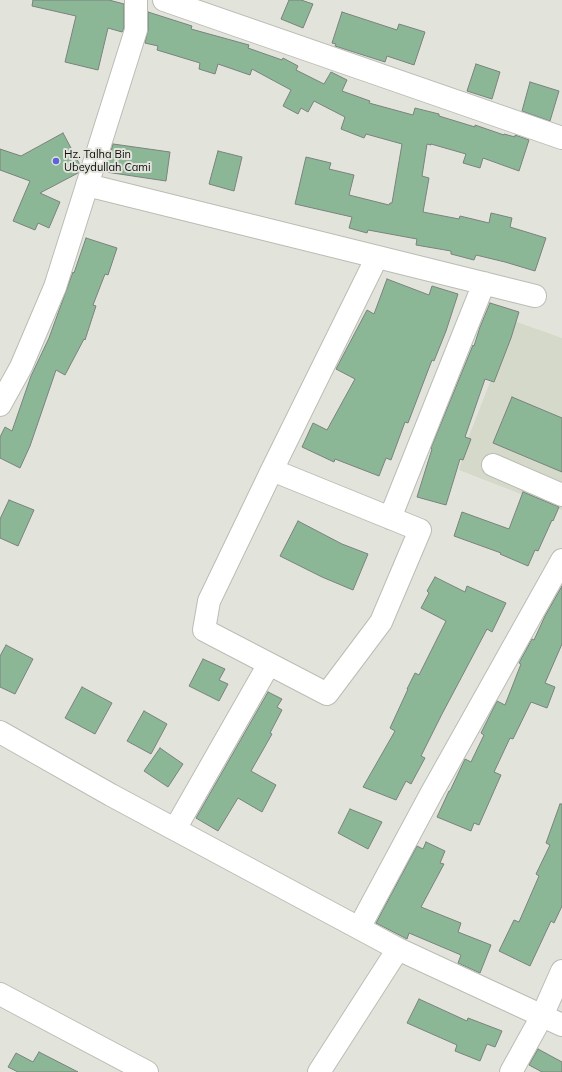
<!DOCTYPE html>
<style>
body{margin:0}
canvas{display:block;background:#e2e4dc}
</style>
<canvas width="562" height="1072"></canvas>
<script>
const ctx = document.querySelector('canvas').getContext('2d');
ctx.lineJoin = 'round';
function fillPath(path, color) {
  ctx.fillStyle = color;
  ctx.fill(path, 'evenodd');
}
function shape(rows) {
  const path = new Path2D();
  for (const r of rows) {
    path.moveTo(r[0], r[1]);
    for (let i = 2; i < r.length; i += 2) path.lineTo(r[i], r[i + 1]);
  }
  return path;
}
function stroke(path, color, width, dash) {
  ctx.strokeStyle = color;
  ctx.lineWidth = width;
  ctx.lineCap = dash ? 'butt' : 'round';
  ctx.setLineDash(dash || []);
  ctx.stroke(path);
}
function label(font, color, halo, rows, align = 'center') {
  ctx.font = font + ' Mulish,sans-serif';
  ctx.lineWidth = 4;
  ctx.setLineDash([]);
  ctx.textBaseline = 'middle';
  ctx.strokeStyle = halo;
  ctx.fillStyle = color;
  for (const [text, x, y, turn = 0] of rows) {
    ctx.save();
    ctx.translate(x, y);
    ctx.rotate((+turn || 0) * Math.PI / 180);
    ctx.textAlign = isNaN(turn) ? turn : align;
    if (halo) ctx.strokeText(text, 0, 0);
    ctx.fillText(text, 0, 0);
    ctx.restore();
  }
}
fillPath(shape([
 [514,321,562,338,562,510,459,470,467,441]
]), '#d4d9ca');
const building = shape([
 [33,0,109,0,124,4,124,28,122,32,108,28,98,70,65,62,76,16,32,6,33,0],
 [289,0,301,0,313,4,303,28,281,19,289,0],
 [148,12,192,26,191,29,249,45,248,48,282,60,283,58,298,66,296,70,324,84,331,72,347,80,342,91,370,101,369,103,413,115,415,108,439,114,439,116,475,127,475,125,504,135,504,134,515,137,515,135,529,140,519,171,483,158,480,168,463,163,466,154,431,144,431,145,427,144,422,176,429,178,423,212,459,219,460,216,489,223,491,213,512,218,510,227,546,238,535,271,505,262,476,255,474,260,451,254,451,251,416,245,417,239,368,230,367,233,349,228,352,217,295,204,306,157,331,163,329,169,354,175,349,195,389,205,390,203,392,203,402,144,366,134,364,138,341,129,345,117,314,101,308,112,301,108,298,114,283,106,291,90,252,69,250,75,218,64,215,74,199,69,200,63,157,50,158,46,145,43,148,30,148,12],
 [342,12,397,30,399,24,425,32,414,65,387,56,385,62,335,46,336,44,332,43,342,12],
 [476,64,500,72,492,99,467,91,476,64],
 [530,82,559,91,550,121,522,111,530,82],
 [63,133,80,165,78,173,40,193,60,202,49,228,38,223,35,230,13,221,30,181,0,170,0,149,21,156,63,133],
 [113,144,170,152,166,181,106,172,108,161,113,144],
 [218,151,242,157,234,191,209,184,218,151],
 [86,238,117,248,108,275,105,274,93,305,96,306,85,340,84,339,65,375,56,370,30,446,20,468,0,458,0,437,5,427,12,431,31,376,49,338,73,272,74,273,86,238],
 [387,279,429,295,432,286,458,294,446,331,434,361,432,360,408,423,405,422,391,460,386,458,379,476,335,459,334,462,302,447,313,423,327,430,355,379,336,369,367,310,374,314,387,279],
 [490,303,519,312,511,338,494,382,485,379,465,437,471,439,463,460,460,459,446,505,417,497,432,449,431,448,473,345,474,346,480,327,490,303],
 [512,397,562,418,562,472,493,443,512,397],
 [523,492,559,507,553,521,552,520,538,551,535,550,528,566,500,554,501,553,454,536,462,512,509,529,523,492],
 [9,500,34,510,18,546,0,538,0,519,9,500],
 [298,521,342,544,368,554,353,590,322,577,280,556,298,521],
 [435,577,465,592,467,586,506,603,492,632,487,629,442,714,421,756,425,758,411,784,406,781,396,800,363,787,395,731,390,728,408,689,407,689,415,673,419,675,446,621,421,608,429,593,427,591,435,577],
 [562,586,562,644,545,683,555,687,547,708,531,702,513,739,510,738,494,772,501,775,479,825,474,823,471,831,437,817,449,791,450,791,465,759,471,762,484,735,481,733,497,701,505,705,521,664,519,663,532,639,534,640,545,616,562,586],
 [6,645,33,659,15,694,0,687,0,656,6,645],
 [203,659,225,669,219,680,228,684,219,701,189,686,203,659],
 [82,687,112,703,95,734,65,718,82,687],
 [268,692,282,699,277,707,282,710,270,733,272,734,251,771,276,785,262,812,238,798,218,831,196,818,268,692],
 [144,711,167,724,151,754,127,741,144,711],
 [160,748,183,764,168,787,144,771,160,748],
 [560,804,562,804,562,906,554,923,551,921,530,966,499,951,514,920,519,922,539,876,536,874,550,845,546,843,560,804],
 [350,809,382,822,368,849,338,833,350,809],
 [426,842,445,851,440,863,444,864,421,907,461,923,458,932,491,945,480,973,458,963,461,955,409,933,407,939,376,923,417,846,423,849,426,842],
 [419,999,467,1021,468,1018,502,1031,495,1047,487,1044,480,1061,455,1051,457,1045,407,1023,419,999],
 [538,1049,562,1062,562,1072,542,1072,529,1065,538,1049],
 [39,1052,78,1072,18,1072,8,1067,16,1053,33,1062,39,1052]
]);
fillPath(building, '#8bb797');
stroke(building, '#7b827d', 1);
const street = shape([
 [164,0,562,138],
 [87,185,535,296],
 [0,405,21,367,55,287,136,30,136,0],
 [493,465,562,495],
 [272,470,420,530,381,622,327,694,204,630,209,601,272,470,377,257],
 [390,518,484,283],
 [0,732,111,795,398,949,562,1025],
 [175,829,269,664],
 [359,928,431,794,562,560],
 [0,994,147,1072],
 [319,1072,398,949],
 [511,1072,542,1016,562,971]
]);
stroke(street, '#babdb5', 24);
stroke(street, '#fff', 22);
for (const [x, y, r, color] of [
 [56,161,4,"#5c64dc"]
]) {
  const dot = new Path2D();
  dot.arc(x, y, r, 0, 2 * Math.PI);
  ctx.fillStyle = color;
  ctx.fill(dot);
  stroke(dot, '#e2e4dc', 1.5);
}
label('11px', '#0d0d0b', '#e2e4dc', [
 ["Hz. Talha Bin",64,155],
 ["Ubeydullah Cami",64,168]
], 'left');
</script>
